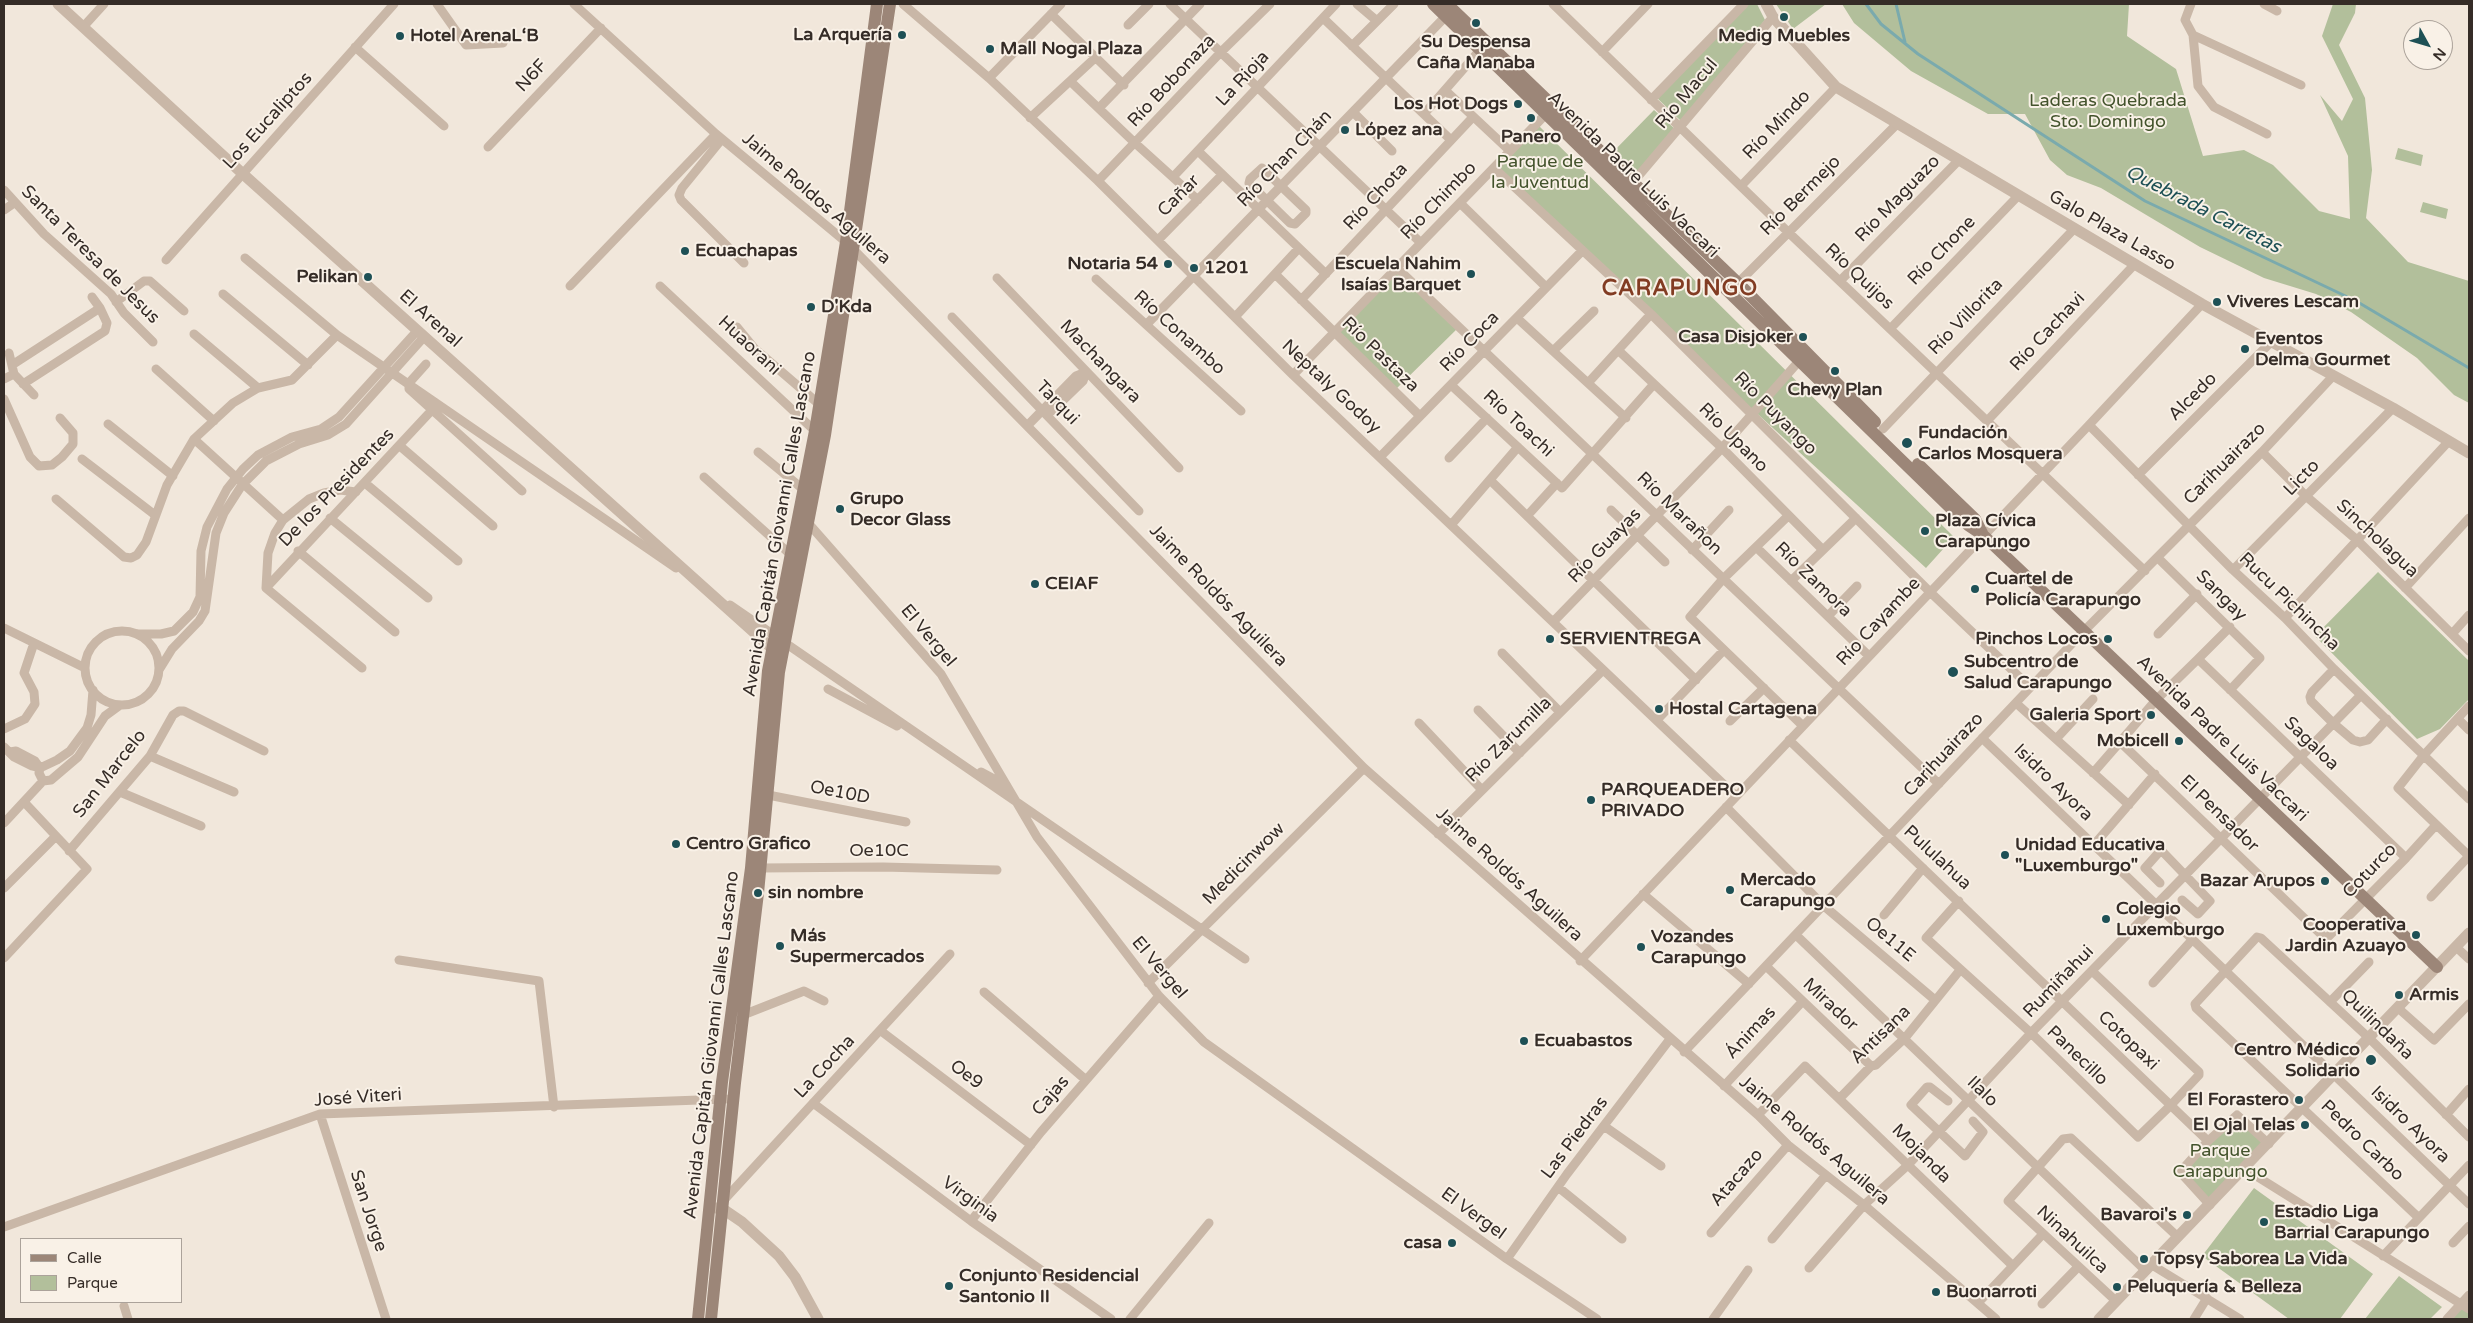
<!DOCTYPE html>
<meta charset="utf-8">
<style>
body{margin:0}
#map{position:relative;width:2473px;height:1323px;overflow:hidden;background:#f1e7db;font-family:"Varela Round",sans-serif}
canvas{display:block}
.frame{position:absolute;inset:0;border:5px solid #352c27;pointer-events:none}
.legend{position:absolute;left:20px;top:1238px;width:162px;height:65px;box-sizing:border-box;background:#f9f1e7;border:1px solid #aba29a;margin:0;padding:6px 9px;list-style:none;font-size:15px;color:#352c27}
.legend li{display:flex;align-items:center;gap:10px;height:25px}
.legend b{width:25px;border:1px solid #aba29a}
.north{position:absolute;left:2403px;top:20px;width:50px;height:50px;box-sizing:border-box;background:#f9f1e7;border:1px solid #aba29a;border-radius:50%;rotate:129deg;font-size:14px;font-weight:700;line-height:20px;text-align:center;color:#352c27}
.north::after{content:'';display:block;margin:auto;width:18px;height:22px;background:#1e5055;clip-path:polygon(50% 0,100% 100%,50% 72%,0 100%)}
</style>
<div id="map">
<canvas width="2473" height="1323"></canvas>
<div class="frame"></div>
<ul class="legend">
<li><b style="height:6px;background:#9c8678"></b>Calle</li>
<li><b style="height:14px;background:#b2bf9b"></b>Parque</li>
</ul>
<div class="north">N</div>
</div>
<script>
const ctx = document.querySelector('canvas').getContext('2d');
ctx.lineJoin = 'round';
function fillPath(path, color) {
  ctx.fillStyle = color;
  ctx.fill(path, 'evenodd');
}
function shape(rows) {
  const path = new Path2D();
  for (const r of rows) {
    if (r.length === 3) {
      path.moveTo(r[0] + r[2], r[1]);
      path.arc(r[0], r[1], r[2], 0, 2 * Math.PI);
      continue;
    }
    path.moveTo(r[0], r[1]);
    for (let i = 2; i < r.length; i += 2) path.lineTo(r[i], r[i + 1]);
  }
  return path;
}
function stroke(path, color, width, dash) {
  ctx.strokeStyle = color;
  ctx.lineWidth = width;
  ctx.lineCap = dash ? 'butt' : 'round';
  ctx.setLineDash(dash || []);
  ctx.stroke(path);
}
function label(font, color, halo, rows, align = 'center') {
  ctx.font = font + ' "Varela Round",sans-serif';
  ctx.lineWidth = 4;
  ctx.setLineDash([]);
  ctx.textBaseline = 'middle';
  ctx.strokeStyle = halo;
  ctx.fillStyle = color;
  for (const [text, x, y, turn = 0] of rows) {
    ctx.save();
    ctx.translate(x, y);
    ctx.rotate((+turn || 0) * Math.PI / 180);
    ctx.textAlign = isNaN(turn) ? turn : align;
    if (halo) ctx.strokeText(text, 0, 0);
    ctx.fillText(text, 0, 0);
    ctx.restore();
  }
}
fillPath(shape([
 [1748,4,1757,4,1765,20,1681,121,1657,98],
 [1776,4,1826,4,1793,29],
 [1842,4,2129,4,2127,36,2176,69,2203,156,2244,150,2273,165,2319,211,2350,219,2348,156,2320,95,2342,121,2353,99,2322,36,2333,4,2356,4,2355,13,2339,45,2365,98,2372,170,2366,218,2408,262,2469,281,2469,403,2454,395,2417,358,2351,312,2316,294,2264,278,2200,247,2101,188,2067,175,2050,160,2025,114,1988,114,1911,71,1854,23],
 [1654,110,1675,129,1633,176,1610,155],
 [1539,126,1954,537,1926,568,1494,173],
 [2398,148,2423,155,2421,166,2395,159],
 [2423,202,2448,209,2446,219,2420,212],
 [1395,272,1458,328,1395,390,1337,334],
 [2378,572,2469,661,2469,699,2440,729,2417,739,2315,636],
 [2237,1117,2264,1143,2210,1200,2182,1173],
 [2254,1188,2373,1274,2340,1319,2289,1319,2202,1256],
 [2399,1276,2442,1307,2430,1319,2365,1319],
 [2461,1303,2469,1309,2469,1319,2447,1319]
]), '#b2bf9b');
stroke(shape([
 [1866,4,1881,24,1918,54,2145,201,2356,301,2469,368],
 [1896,4,1905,42]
]), '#7aaaad', 3);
stroke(shape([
 [437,4,466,45,503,43],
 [574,4,716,134,846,242,1364,768,1758,1115,1788,1145,1864,1205,1996,1319],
 [903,4,989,78,1098,181,1293,375,1736,796],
 [1170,4,1421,243],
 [1357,4,1377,21],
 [1553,4,1788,232,2145,571],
 [2191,4,2185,20,2193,35,2198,86,2214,107,2267,134],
 [2264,4,2277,11],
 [1051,14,1124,85],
 [1323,18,1451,140],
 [1128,25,1149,4],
 [84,26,104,4],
 [2193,35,2301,85],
 [1352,46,1394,4],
 [355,47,444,126],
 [1602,52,1648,4],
 [989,78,1061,4],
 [1070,81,1135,143,1198,200],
 [1446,91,1510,151],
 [1651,100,1744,4],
 [1099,108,1200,4],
 [1353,112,1392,151],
 [1424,114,1480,50],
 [1030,118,1095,58],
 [722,139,682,188,679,195,681,200,744,263],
 [488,147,601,28],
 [1198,151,1326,274],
 [1262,168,1306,210,1306,213,1295,224,1290,223,1249,183,1250,179,1262,168],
 [1494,168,1651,314,1930,592,2030,687],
 [1173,177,1336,4],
 [1098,181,1221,52,1270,4],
 [1741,186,1836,87],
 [1629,187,1773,17],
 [4,190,44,234,111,294,124,313,153,342],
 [1460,203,1546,287],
 [4,210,14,203],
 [1158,240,1222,175],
 [245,258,337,335,676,568],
 [166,260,394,4],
 [1397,268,1939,784],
 [1275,274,1420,416],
 [997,278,1179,468],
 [1096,279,1241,411],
 [1840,281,1958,161],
 [570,286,716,134],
 [660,286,815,431],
 [1729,292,1896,125],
 [223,294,308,365],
 [1301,300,1473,117],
 [116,302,144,281,150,281,184,311],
 [952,317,1139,511],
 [1235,317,1299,248],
 [1517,318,1626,418],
 [1147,324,1446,16],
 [737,327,755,349,820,405],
 [1890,329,2017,197],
 [194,334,258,388],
 [1618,350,1722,448,1823,550],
 [1553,351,1594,311],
 [9,353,14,374,34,395],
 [426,364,409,383,409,389,522,491],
 [12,365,100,308],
 [156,369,214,421],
 [1293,375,1545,115],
 [4,379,14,374],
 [1588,383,1651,314],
 [23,384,105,331,107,323,100,308,92,297],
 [1451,385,1562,488,1654,384],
 [4,399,30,457,39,466,52,465,62,457,73,444,73,433,60,418],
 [1044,412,1052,411,1083,381,1086,372],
 [1987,421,2134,265],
 [108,424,173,476],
 [1028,425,1076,376,1086,372],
 [2089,425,2233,570,2285,618,2334,669,2469,799],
 [1883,429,2074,229],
 [194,439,283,520],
 [400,446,493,526],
 [758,452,804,490],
 [2262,452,2307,497,2357,540,2469,651],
 [1381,456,1582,251],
 [1449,458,1487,418],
 [82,459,155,515],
 [2138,475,2271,342],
 [704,477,791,555],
 [1490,480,1696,680],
 [365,483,458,561],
 [56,499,124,557,131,558,137,555,146,542,167,485,194,439,233,403,258,388,292,380,337,335],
 [1611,510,1665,562],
 [1527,516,1557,483],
 [1788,516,1723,579,1690,617,1803,726],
 [330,518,428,598],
 [809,524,941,674,1037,837,1159,996,1204,1042,1507,1259,1597,1319],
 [1451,525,1518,447],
 [1757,548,1869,656],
 [1692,550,1729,510],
 [298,551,395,632],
 [2158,558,2260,658,2230,690],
 [2233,570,2393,408],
 [1791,581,1856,518],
 [266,588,432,410],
 [266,588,268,553,275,533,283,520,309,499,324,493,340,490,356,492],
 [266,588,362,668],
 [2405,588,2469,518],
 [730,605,1245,959],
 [1828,616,1857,586],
 [2285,618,2449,441],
 [1553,622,1722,448,1800,360],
 [4,628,85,668],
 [122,668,37],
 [138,634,161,634,174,631,193,612,200,597,201,551,207,527,227,489,243,469,258,455,292,437,321,429,339,417,417,331],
 [2158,634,2197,594],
 [2452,634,2469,615],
 [1502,653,1560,712],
 [2198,659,2230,627],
 [2334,669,2312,692,2310,697,2311,701,2333,723,2353,740,2360,742,2368,740,2387,719],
 [159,670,172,649,199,621,205,611,216,533,224,513,242,485,266,461,299,444,328,435,346,424,424,337],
 [828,689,897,726],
 [2016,703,2129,805],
 [2469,706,2424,755,2398,788,2469,856],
 [1478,710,1520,753],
 [2458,719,2469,730],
 [1657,720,1724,650],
 [1730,721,1764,688],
 [1419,723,1482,790],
 [4,729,25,719,35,704,34,692,24,673,34,643],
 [1982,738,2469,1204],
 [2056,739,2093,699],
 [1789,740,2208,1141],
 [4,747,14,757,32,766,40,768,57,760,70,751,87,728,91,715,93,690],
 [10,752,16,751,35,761,40,768,39,773,43,781],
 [150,756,234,792],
 [981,772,1007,786],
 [2093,773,2120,742],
 [120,792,201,826],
 [768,795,906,822],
 [1726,807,1824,906,1935,1000],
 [4,823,43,781,51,780,78,757,105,716,120,705],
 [1438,834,1603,670],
 [2093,846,2155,774],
 [69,851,150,756,173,715,179,711,184,711,264,751],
 [2406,858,2198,659,2156,700,2120,742,2326,939,2406,858,2436,825],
 [761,868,883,867,997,870],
 [2160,883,2145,868,2161,850,2210,901,2198,914,2182,900],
 [4,888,55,837],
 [1643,894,1749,984],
 [2431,897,2469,856],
 [1959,901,1926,938,2031,1033,2138,1137,2170,1106,2199,1075,2199,1072,2092,971],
 [1884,915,1923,868],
 [1796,935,2146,1271],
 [2456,947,2469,959],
 [4,958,87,869,25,803],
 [399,960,539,981,554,1107],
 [1580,961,2089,425,2202,304],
 [1767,967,1871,1066],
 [1148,983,1364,768],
 [2153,983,2192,940],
 [984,992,1086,1080],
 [2330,1002,2369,962],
 [2398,1008,2434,1040,2469,1004],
 [743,1015,804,991,824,1001],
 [881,1031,1031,1145],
 [1684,1052,2084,631,2262,452,2333,376],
 [1724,1086,1802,1002],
 [1840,1098,1871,1066,1876,1065,1905,1038,1960,970],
 [1948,1101,1930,1087,1927,1087,1911,1105,1965,1156,1983,1132,1973,1121],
 [813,1103,971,1221,1111,1319],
 [320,1114,386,1319],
 [1758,1115,1805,1066,2013,1266],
 [2446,1115,2469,1089],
 [1604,1126,1661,1166],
 [2245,1169,2469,1309],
 [1558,1187,1622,1239],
 [724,1200,950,954],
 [2210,1205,2180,1172,2208,1141,2237,1115,2269,1144],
 [2419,1218,2196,1008,2195,1004,2257,937,2261,938,2369,1038,2469,1137],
 [971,1221,1041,1132,1159,996],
 [4,1227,320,1114,726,1099],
 [1711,1233,1788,1145],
 [1772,1239,1826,1175],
 [2453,1243,2469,1226],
 [2383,1256,2469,1165],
 [1507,1259,1567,1174,1670,1039],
 [2152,1265,2240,1319],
 [1809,1268,1864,1205,1908,1165,2031,1033,2361,695],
 [2116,1301,2008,1201,2063,1139,2071,1138,2178,1237],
 [1978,1303,2043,1234],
 [2042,1304,2078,1267],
 [124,1306,128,1319],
 [1130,1319,1209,1223],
 [1713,1319,1748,1270],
 [2194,1319,2207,1298],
 [2447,1319,2469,1295]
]), '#c9b7a7', 9);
stroke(shape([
 [58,4,243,174,777,653],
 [1766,4,1773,17,1836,87,2202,304,2393,408,2469,453],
 [716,1208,723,1209,742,1222,779,1256,795,1277,818,1319],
 [2099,1319,2469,933]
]), '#c9b7a7', 11);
stroke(shape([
 [1433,4,1968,525,1983,535,2437,967],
 [1447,4,1738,283,1875,422],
 [1918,464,1975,519,1982,533],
 [698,1319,722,1082,751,868,768,671,815,431,846,242,877,4],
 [711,1319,735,1083,758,893,779,672,825,435,890,4]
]), '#9c8678', 12);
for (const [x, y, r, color] of [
 [1784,17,5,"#1e5055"],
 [1476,23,5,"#1e5055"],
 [902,35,5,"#1e5055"],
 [400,36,5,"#1e5055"],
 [990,49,5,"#1e5055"],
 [1518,104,5,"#1e5055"],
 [1531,118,5,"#1e5055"],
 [1345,130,5,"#1e5055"],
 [685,251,5,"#1e5055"],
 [1168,264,5,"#1e5055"],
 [1194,268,5,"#1e5055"],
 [1471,274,5,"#1e5055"],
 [368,277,5,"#1e5055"],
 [2217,302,5,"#1e5055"],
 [811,307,5,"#1e5055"],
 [1803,337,5,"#1e5055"],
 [2245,349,5,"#1e5055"],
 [1835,371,5,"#1e5055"],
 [1907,443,6,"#1e5055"],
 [840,509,5,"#1e5055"],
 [1925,531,5,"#1e5055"],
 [1035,584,5,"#1e5055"],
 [1975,589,5,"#1e5055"],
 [1550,639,5,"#1e5055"],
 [2108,639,5,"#1e5055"],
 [1953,672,6,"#1e5055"],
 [1659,709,5,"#1e5055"],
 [2151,715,5,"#1e5055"],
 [2179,741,5,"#1e5055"],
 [1591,800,5,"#1e5055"],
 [676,844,5,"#1e5055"],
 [2005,855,5,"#1e5055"],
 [2325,881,5,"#1e5055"],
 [1730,890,5,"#1e5055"],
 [758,893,5,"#1e5055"],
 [2106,919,5,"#1e5055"],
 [2416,935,5,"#1e5055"],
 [780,946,5,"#1e5055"],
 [1641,947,5,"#1e5055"],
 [2399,995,5,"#1e5055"],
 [1524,1041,5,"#1e5055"],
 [2371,1060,6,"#1e5055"],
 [2299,1100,5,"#1e5055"],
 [2305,1125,5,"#1e5055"],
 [2187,1215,5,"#1e5055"],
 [2264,1222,5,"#1e5055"],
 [1452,1243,5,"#1e5055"],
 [2144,1259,5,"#1e5055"],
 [949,1286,5,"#1e5055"],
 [2117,1287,5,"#1e5055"],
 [1936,1292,5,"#1e5055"]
]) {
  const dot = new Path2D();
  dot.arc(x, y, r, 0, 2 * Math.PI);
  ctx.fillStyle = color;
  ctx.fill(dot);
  stroke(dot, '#f9f1e7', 2);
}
label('bold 18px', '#352c27', '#f9f1e7', [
 ["La Arquería",892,35,"right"],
 ["Hotel ArenaL‘B",410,36],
 ["Medig Muebles",1784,36,"center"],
 ["Su Despensa",1476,42,"center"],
 ["Caña Manaba",1476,63,"center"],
 ["Mall Nogal Plaza",1000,49],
 ["Los Hot Dogs",1508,104,"right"],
 ["López ana",1355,130],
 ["Panero",1531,137,"center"],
 ["Ecuachapas",695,251],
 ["Notaria 54",1158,264,"right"],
 ["Escuela Nahim",1461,264,"right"],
 ["Isaías Barquet",1461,285,"right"],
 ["1201",1204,268],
 ["Pelikan",358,277,"right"],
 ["Viveres Lescam",2227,302],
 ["D'Kda",821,307],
 ["Casa Disjoker",1793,337,"right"],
 ["Eventos",2255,339],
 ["Delma Gourmet",2255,360],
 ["Chevy Plan",1835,390,"center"],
 ["Fundación",1918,433],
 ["Carlos Mosquera",1918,454],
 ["Grupo",850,499],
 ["Decor Glass",850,520],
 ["Plaza Cívica",1935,521],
 ["Carapungo",1935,542],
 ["Cuartel de",1985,579],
 ["Policía Carapungo",1985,600],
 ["CEIAF",1045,584],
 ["SERVIENTREGA",1560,639],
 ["Pinchos Locos",2098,639,"right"],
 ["Subcentro de",1964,662],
 ["Salud Carapungo",1964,683],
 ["Hostal Cartagena",1669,709],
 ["Galeria Sport",2141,715,"right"],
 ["Mobicell",2169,741,"right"],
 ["PARQUEADERO",1601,790],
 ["PRIVADO",1601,811],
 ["Centro Grafico",686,844],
 ["Unidad Educativa",2015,845],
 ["\"Luxemburgo\"",2015,866],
 ["Mercado",1740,880],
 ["Carapungo",1740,901],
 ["Bazar Arupos",2315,881,"right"],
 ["sin nombre",768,893],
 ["Colegio",2116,909],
 ["Luxemburgo",2116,930],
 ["Cooperativa",2406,925,"right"],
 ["Jardin Azuayo",2406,946,"right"],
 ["Más",790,936],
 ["Supermercados",790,957],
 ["Vozandes",1651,937],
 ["Carapungo",1651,958],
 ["Armis",2409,995],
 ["Ecuabastos",1534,1041],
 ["Centro Médico",2360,1050,"right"],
 ["Solidario",2360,1071,"right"],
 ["El Forastero",2289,1100,"right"],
 ["El Ojal Telas",2295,1125,"right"],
 ["Estadio Liga",2274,1212],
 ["Barrial Carapungo",2274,1233],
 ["Bavaroi's",2177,1215,"right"],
 ["casa",1442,1243,"right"],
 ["Topsy Saborea La Vida",2154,1259],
 ["Conjunto Residencial",959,1276],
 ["Santonio II",959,1297],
 ["Peluquería & Belleza",2127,1287],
 ["Buonarroti",1946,1292]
], 'left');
label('18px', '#352c27', '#f9f1e7', [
 ["N6F",532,76,-47],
 ["La Rioja",1243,79,-47],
 ["Río Bobonaza",1172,81,-47],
 ["Río Macul",1687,94,-50],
 ["Los Eucaliptos",268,121,-48],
 ["Río Mindo",1777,125,-46],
 ["Río Chan Chán",1285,159,-46],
 ["Avenida Padre Luis Vaccari",1633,175,44],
 ["Cañar",1179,196,-45],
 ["Río Bermejo",1801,196,-45],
 ["Río Chota",1376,197,-47],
 ["Jaime Roldos Aguilera",816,199,41],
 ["Río Maguazo",1898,199,-46],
 ["Río Chimbo",1439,201,-46],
 ["Galo Plaza Lasso",2112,231,30],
 ["Río Chone",1942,251,-46],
 ["Santa Teresa de Jesus",90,255,45],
 ["Río Quijos",1859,277,43],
 ["Río Villorita",1966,317,-46],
 ["El Arenal",430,319,42],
 ["Río Cachavi",2048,332,-47],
 ["Río Conambo",1179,333,42],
 ["Río Coca",1470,342,-46],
 ["Huaorani",749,346,43],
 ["Río Pastaza",1380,355,44],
 ["Machangara",1100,362,46],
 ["Neptaly Godoy",1331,387,43],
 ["Alcedo",2193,397,-45],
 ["Tarqui",1057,403,46],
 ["Río Puyango",1775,414,45],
 ["Río Toachi",1518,424,43],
 ["Río Upano",1733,438,45],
 ["Carihuairazo",2225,464,-45],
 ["Licto",2302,478,-46],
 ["De los Presidentes",337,488,-46],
 ["Río Marañon",1679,514,44],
 ["Avenida Capitán Giovanni Calles Lascano",780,524,-80],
 ["Sincholagua",2377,539,43],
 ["Río Guayas",1605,546,-46],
 ["Río Zamora",1813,580,44],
 ["Jaime Roldós Aguilera",1218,596,46],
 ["Sangay",2221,596,45],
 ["Rucu Pichincha",2289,602,44],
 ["Río Cayambe",1879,622,-47],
 ["El Vergel",928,636,50],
 ["Avenida Padre Luis Vaccari",2222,739,44],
 ["Río Zarumilla",1509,740,-45],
 ["Sagaloa",2311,744,44],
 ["Carihuairazo",1944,755,-47],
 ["San Marcelo",110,774,-52],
 ["Isidro Ayora",2053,783,44],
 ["Oe10D",840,793,11],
 ["El Pensador",2219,814,44],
 ["Oe10C",879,851],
 ["Pululahua",1937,858,43],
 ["Medicinwow",1244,864,-45],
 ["Coturco",2370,871,-46],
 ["Jaime Roldós Aguilera",1509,875,42],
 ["Oe11E",1890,940,40],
 ["El Vergel",1159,968,50],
 ["Rumiñahui",2059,982,-46],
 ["Mirador",1830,1005,43],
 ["Quilindaña",2377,1025,44],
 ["Ánimas",1751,1033,-47],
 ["Antisana",1881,1035,-44],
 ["Cotopaxi",2128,1041,44],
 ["Avenida Capitán Giovanni Calles Lascano",712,1045,-83],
 ["Panecillo",2077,1056,44],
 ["La Cocha",825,1067,-47],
 ["Oe9",966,1075,37],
 ["Ilalo",1982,1092,44],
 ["Cajas",1051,1096,-49],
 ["José Viteri",358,1098,-4],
 ["Isidro Ayora",2410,1125,44],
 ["Las Piedras",1575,1138,-53],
 ["Jaime Roldós Aguilera",1814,1141,40],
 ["Pedro Carbo",2362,1141,44],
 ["Mojanda",1921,1154,45],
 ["Atacazo",1737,1178,-49],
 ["Virginia",970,1200,36],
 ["San Jorge",368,1211,72],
 ["El Vergel",1473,1214,36],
 ["Ninahuilca",2072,1240,43]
]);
label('18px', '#43532c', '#f9f1e7', [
 ["Laderas Quebrada",2108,101],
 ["Sto. Domingo",2108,122],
 ["Parque de",1540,162],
 ["la Juventud",1540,183],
 ["Parque",2220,1151],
 ["Carapungo",2220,1172]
]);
label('italic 19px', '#1e5055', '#f9f1e7', [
 ["Quebrada Carretas",2203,210,27]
]);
ctx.letterSpacing = '1px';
label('bold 22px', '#823c23', '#f9f1e7', [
 ["CARAPUNGO",1680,289]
]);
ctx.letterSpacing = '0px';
</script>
